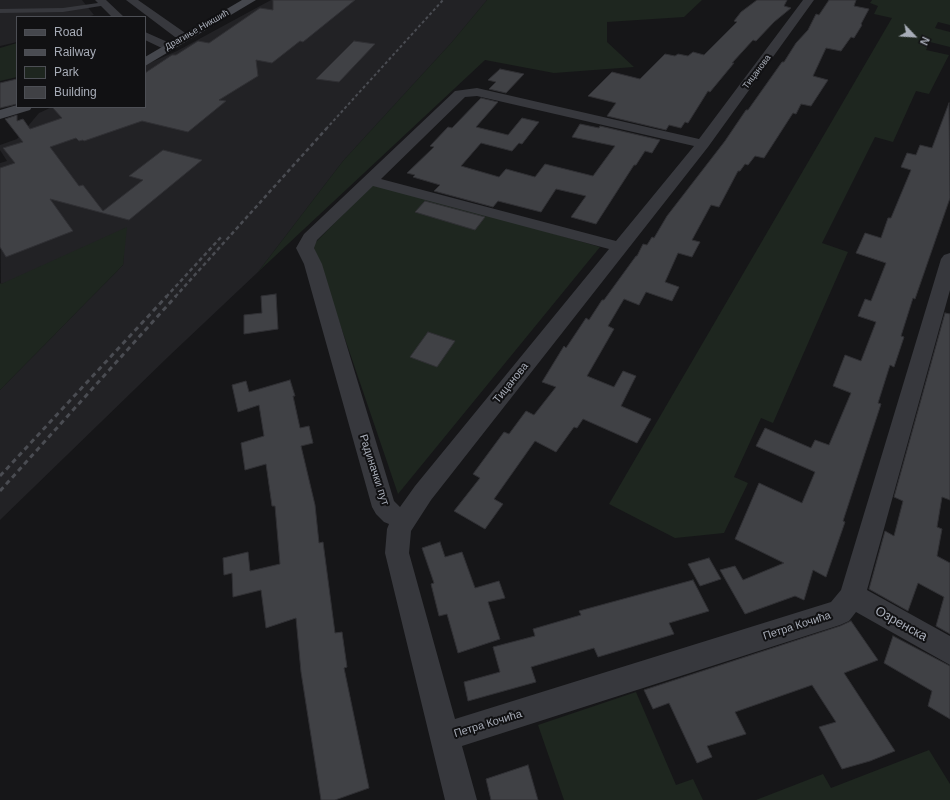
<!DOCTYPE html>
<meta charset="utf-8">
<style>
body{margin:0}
#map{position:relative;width:950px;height:800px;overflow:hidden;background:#161618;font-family:Helvetica,sans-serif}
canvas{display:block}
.legend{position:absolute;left:16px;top:16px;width:130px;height:92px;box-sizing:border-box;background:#111113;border:1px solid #4d4f55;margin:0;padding:5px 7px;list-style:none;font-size:12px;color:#a8adb8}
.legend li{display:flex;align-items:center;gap:8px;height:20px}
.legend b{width:20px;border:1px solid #4d4f55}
.north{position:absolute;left:894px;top:16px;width:40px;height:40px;-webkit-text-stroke:3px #111113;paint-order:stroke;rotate:115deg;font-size:11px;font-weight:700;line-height:16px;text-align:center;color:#a8adb8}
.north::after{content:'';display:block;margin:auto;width:14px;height:18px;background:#a8adb8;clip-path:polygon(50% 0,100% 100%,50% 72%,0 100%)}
</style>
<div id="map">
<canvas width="950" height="800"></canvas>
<ul class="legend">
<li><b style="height:5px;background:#45474d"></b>Road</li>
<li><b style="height:5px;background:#4a4c52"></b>Railway</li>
<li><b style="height:11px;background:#1e261f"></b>Park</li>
<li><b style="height:11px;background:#404145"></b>Building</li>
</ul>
<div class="north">N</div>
</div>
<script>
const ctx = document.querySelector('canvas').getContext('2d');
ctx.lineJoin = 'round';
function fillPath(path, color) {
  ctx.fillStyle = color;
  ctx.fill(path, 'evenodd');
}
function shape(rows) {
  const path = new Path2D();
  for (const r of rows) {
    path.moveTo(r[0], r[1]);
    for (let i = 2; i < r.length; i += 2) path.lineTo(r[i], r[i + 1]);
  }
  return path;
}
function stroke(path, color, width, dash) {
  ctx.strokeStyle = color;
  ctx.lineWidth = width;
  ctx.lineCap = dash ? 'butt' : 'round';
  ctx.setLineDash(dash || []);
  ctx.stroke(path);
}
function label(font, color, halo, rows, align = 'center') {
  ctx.font = font + ' Helvetica,sans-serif';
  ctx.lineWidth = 4;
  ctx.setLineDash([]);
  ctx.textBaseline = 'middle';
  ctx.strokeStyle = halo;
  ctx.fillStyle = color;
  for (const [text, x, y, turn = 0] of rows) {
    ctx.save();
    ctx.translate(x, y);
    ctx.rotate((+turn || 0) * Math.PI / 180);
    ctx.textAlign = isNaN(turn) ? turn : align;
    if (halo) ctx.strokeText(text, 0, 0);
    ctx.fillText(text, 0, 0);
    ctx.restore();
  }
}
fillPath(shape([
 [0,0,82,0,94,15,87,17,17,17,17,42,0,46],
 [271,0,487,0,452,42,343,161,258,272,169,356,0,520,0,390,123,265,124,248,1,284,0,163,7,161,0,150,0,145,17,139,39,113,52,107,145,107,145,65,177,51]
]), '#222225');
fillPath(shape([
 [487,0,702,0,684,17,607,22,607,42,634,67,554,73,485,60,258,272,343,161,452,42],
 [872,0,950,0,950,25,938,22,935,28,950,32,950,47,930,42,926,50,949,55,929,94,916,91,893,142,875,137,822,243,848,252,773,423,761,418,734,477,748,483,724,533,675,538,609,504,892,18,874,14,878,6,870,3],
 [17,43,17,77,0,81,0,48],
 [375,182,600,247,398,494,313,245],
 [127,227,123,265,0,390,0,283,1,284],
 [636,692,676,785,693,779,703,800,564,800,538,725],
 [929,750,950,784,950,800,756,800,823,774,831,788]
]), '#1e261f');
const building = shape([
 [273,0,355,0,303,42,300,41,272,63,256,60,258,76,219,100,226,101,188,132,142,121,84,141,83,140,79,141,76,138,50,147,79,186,83,185,103,211,143,180,129,176,163,150,202,160,129,220,50,199,73,231,6,257,0,247,0,168,15,163,3,148,23,142,5,119,17,115,17,121,23,119,30,129,62,118,52,107,145,107,145,73,172,55,176,55,198,41,209,43,260,8,273,10,273,0],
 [757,0,787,0,784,6,791,8,774,22,756,41,753,40,732,63,734,63,710,92,708,91,688,123,685,122,681,128,669,125,666,130,607,116,616,103,588,96,612,72,640,79,665,54,675,56,678,54,688,56,693,52,704,55,737,22,734,21,741,12,757,0],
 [829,0,856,0,854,6,869,9,861,24,862,25,854,38,851,37,841,51,826,48,813,76,828,80,811,106,801,104,796,114,793,113,764,158,755,156,748,165,745,164,740,171,738,171,719,207,711,205,692,240,700,242,692,257,678,253,665,282,679,287,672,301,646,292,639,305,624,299,608,326,614,329,587,376,614,387,623,371,636,376,621,406,651,419,637,443,583,419,577,428,574,427,556,452,535,441,494,499,503,504,485,529,454,511,480,478,473,474,504,432,509,434,526,411,534,415,556,387,542,382,564,346,566,348,586,318,589,320,602,300,604,300,636,256,637,256,643,244,647,245,652,237,654,238,667,216,725,141,746,110,748,110,782,62,784,62,796,43,808,30,816,14,819,15,829,0],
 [354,41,375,44,339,82,316,79,354,41],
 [500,69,524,74,506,93,489,89,496,82,488,80,500,69],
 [17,79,17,104,0,108,0,83,17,79],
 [481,98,498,102,476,127,508,135,522,118,539,122,522,144,519,143,512,151,481,143,461,166,499,177,506,169,535,177,545,164,593,176,615,146,572,137,580,124,599,128,600,126,660,140,652,153,645,151,636,165,634,165,596,224,571,217,586,196,556,189,541,212,498,201,493,207,434,191,440,185,413,177,415,175,407,173,434,147,430,146,448,127,452,128,481,98],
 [949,103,950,198,915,299,913,298,901,336,904,337,894,367,890,365,878,403,881,404,843,521,845,522,826,577,813,570,804,600,795,596,745,614,720,570,735,566,743,580,784,563,735,539,759,483,802,503,815,472,756,446,765,428,811,448,815,440,829,445,851,393,833,386,845,355,861,361,876,322,858,316,865,299,871,301,886,263,856,253,865,233,881,238,888,218,891,218,911,170,901,167,907,153,916,155,920,145,932,148,949,103],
 [425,201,485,217,475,230,415,212,425,201],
 [276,294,278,329,244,334,244,315,262,313,261,296,276,294],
 [945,313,950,314,950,500,942,497,937,527,942,529,937,556,950,563,950,634,936,626,944,597,918,583,908,611,869,589,885,531,894,536,903,501,894,497,945,313],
 [428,332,455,341,437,367,410,357,428,332],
 [290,380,295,396,293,396,300,428,309,426,313,443,301,446,315,505,319,543,323,542,335,633,342,632,347,667,344,668,369,788,335,800,321,800,301,672,296,618,266,628,261,590,233,597,232,573,224,575,223,558,248,552,250,571,280,564,275,506,272,506,266,464,245,470,241,443,264,436,259,405,238,412,232,385,246,381,249,392,290,380],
 [440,542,445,557,462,552,475,588,499,581,505,598,488,602,500,639,458,653,447,614,439,616,431,584,434,583,422,548,440,542],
 [709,558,721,579,700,586,688,564,709,558],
 [693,580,709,611,669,623,674,634,598,657,594,648,531,667,536,682,468,701,464,682,500,672,493,647,535,636,533,629,581,615,579,611,693,580],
 [851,621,878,660,844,673,895,751,870,761,842,769,819,727,836,722,812,685,735,712,746,734,707,746,712,757,697,763,669,703,653,709,644,690,840,626,851,621],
 [893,636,950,666,950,719,928,706,932,691,884,663,893,636],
 [528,765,538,800,491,800,486,779,528,765]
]);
fillPath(building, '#404145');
stroke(building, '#303034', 1);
fillPath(shape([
 [105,2,107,3,107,5,63,12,0,13,0,9,63,8,105,2]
]), '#37383d');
fillPath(shape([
 [95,0,106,0,124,17,112,17,95,0],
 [126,0,138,0,191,37,185,41,175,37,126,0],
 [803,0,814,0,708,147,431,500,411,531,409,553,455,719,831,602,841,590,941,259,944,255,950,253,950,290,867,590,950,636,950,665,856,612,849,621,840,625,462,746,477,800,445,800,385,553,387,529,389,524,384,522,376,514,372,507,304,264,296,248,304,234,455,91,477,88,699,139,803,0],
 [477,96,694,146,616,241,381,179,465,97,477,96],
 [373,186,609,249,415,486,400,507,394,501,322,264,314,248,317,240,373,186],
 [145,32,172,44,174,47,168,51,145,40,145,32]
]), '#37383d');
fillPath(shape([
 [242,0,256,0,145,66,145,57,242,0],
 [17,105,17,107,32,107,30,110,0,119,0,110,17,105]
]), '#45474d');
stroke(shape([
 [326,129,443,0]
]), '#4a4c52', 2, [3, 2.5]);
stroke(shape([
 [166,297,222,236],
 [175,297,327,128]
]), '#4a4c52', 2.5, [4, 3]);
stroke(shape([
 [0,476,167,296],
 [0,491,176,296]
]), '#4a4c52', 3, [5, 4]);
label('9px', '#a8adb8', '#111113', [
 ["Драгиње Никшић",197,30,-30],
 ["Тицанова",757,72,-53]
]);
label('11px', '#a8adb8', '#111113', [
 ["Тицанова",511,383,-51],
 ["Радиначки пут",374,470,72],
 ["Петра Кочића",797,626,-18],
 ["Петра Кочића",488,724,-17]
]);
label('13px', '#a8adb8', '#111113', [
 ["Озренска",901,624,29]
]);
</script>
